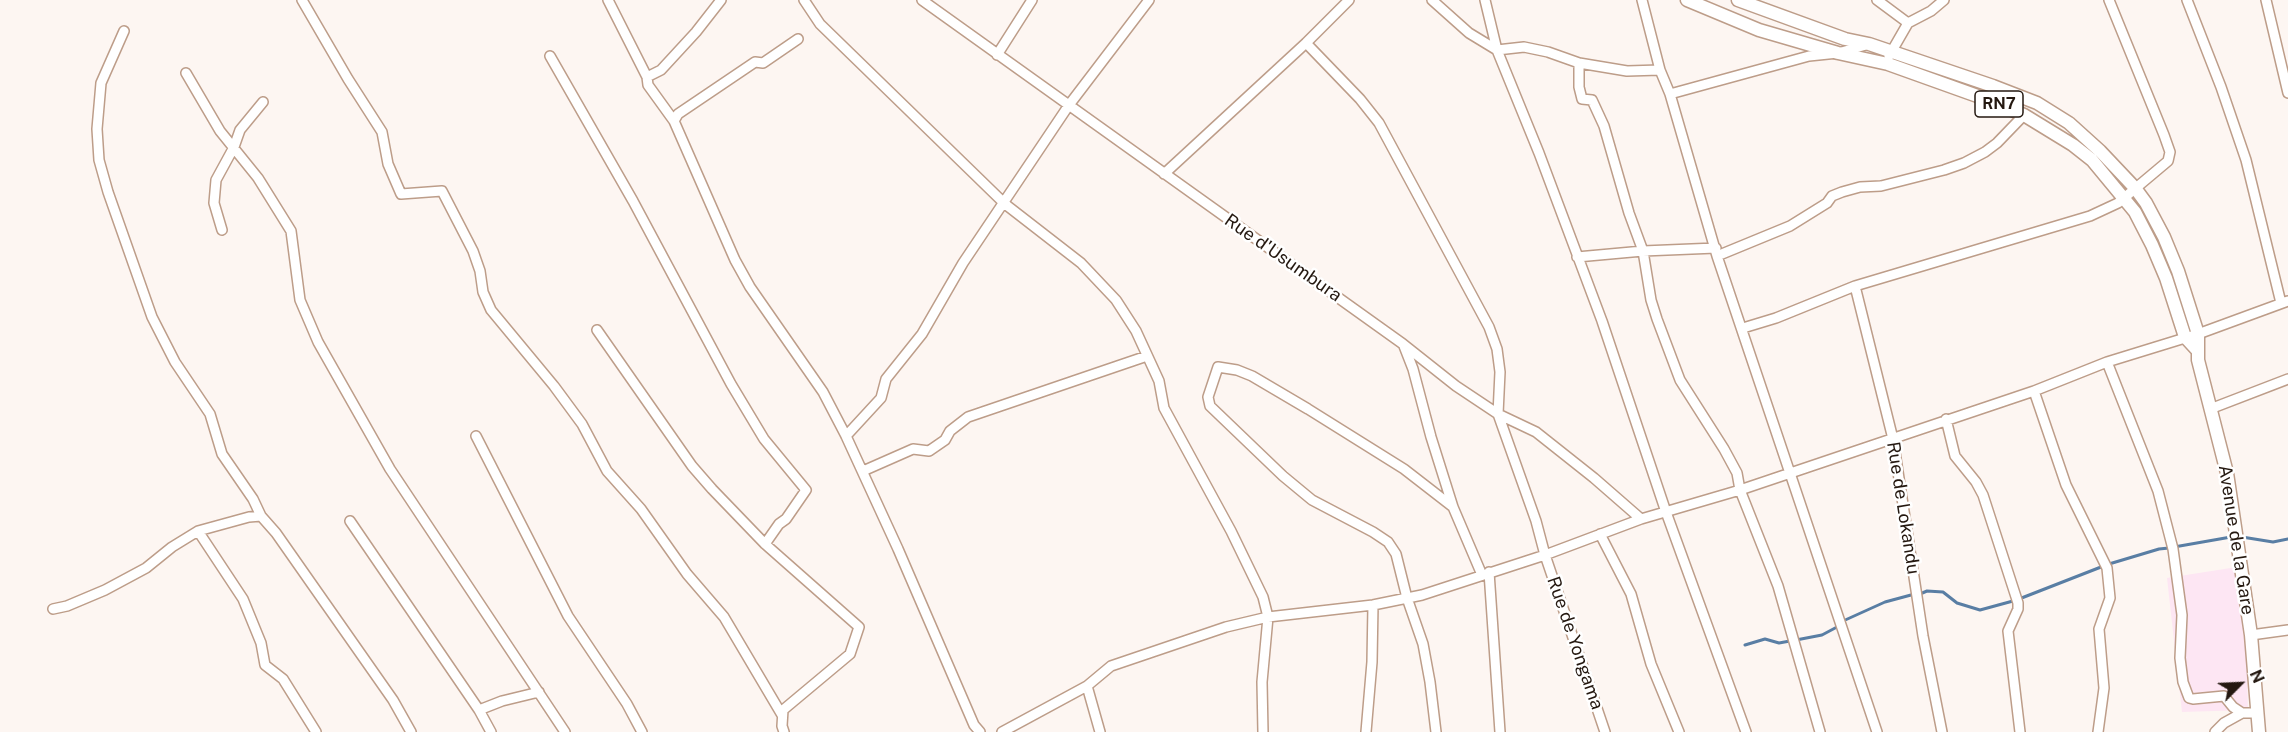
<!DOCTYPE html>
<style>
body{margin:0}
#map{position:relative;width:2288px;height:732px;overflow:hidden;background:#fdf6f2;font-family:"Public Sans",sans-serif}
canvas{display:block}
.north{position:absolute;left:2210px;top:654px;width:60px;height:60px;-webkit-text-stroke:4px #fff;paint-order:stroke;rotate:66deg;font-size:16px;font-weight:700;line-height:24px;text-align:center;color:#241810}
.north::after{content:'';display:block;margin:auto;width:21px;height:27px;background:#241810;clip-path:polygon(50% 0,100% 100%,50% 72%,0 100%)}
</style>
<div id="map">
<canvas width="2288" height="732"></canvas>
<div class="north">N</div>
</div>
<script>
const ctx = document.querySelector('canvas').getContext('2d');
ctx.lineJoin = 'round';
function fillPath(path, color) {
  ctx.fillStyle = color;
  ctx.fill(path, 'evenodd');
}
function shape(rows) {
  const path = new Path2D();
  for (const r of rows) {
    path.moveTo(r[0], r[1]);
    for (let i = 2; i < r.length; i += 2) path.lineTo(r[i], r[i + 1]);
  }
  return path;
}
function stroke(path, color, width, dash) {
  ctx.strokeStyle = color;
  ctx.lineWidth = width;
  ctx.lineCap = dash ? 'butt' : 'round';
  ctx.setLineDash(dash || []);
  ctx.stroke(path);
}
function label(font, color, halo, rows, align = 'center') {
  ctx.font = font + ' "Public Sans",sans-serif';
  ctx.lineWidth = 5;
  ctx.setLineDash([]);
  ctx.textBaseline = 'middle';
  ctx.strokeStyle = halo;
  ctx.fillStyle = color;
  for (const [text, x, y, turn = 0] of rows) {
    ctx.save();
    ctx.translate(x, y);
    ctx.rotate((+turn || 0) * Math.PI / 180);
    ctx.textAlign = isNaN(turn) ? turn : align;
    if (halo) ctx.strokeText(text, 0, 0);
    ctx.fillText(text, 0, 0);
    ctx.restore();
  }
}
fillPath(shape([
 [2237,567,2246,637,2248,710,2182,712,2167,578]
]), '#fde6f3');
stroke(shape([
 [2242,537,2273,542,2288,539],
 [2174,547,2231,537],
 [2109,564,2159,549,2169,548],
 [1920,594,1927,591,1943,592,1957,603,1980,610,2013,601],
 [2019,599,2101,567],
 [1843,621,1885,602,1911,595],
 [1796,640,1822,635,1837,627],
 [1745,645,1765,639,1779,643,1790,641]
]), '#597ea4', 3);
const minor = shape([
 [302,0,348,79,382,132,388,164,401,194,442,191,473,251,480,271,483,292,491,310,554,386,582,424,607,471,641,509,687,574,724,617,782,715],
 [608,0,647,77,648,85,674,121,735,260,750,287,823,392,846,436,898,549,974,725,980,732],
 [804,0,820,24,1005,204,1081,263,1116,300,1136,331,1159,381,1164,408,1231,531,1263,597,1268,617,1262,682,1263,732],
 [922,0,1403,344,1456,386,1498,414,1536,432,1594,478,1641,519],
 [1432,0,1469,33,1497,50,1524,47,1548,52,1579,63,1627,71,1660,70],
 [1485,0,1497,50,1539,153,1602,321,1666,512,1746,732],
 [1642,0,1660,70,1670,94,1717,256,1877,732],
 [1877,0,1908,23],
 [2187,0,2221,87,2246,160,2281,303],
 [2266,0,2288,93],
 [124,31,101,83,97,129,99,160,108,192,152,317,175,362,210,414,222,454,253,499,261,516,276,533,393,700,411,732],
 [1306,43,1360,99,1379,123,1489,327,1497,349,1500,372,1498,414,1536,521,1545,555,1605,732],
 [997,55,1032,0],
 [550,56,633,201,731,384,764,439,806,490,786,519,779,524,765,544],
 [1889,56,1908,23,1931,11,1944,0],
 [1579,63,1579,87,1582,99,1592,100,1604,126,1629,213,1643,251,1651,300,1657,319,1680,380,1724,449,1737,473,1740,490,1778,586,1820,732],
 [186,73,220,131,258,178,291,231,300,300,318,342,390,469,565,732],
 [647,77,661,70,696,32,721,0],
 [1670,94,1809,56,1838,53,1866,45],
 [674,121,678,114,755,62,763,63,798,39],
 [1164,174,1306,43,1349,0],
 [222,230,214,203,216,180,234,147,240,130,263,102],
 [1717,256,1790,226,1827,203,1832,196,1842,192,1860,187,1881,186,1944,170,1964,163,1985,152,1997,143,2024,115],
 [1577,257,1643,251,1716,248],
 [1855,286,1893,439,1923,636,1942,732],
 [1743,328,1776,318,1855,286,2090,216,2118,203,2168,161,2170,152,2164,135,2109,0],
 [597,330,692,466,712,489,765,544,859,627,850,654,783,710,782,726,784,732],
 [1404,346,1413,369,1431,437,1453,507,1482,575],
 [2107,362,2158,491,2173,549,2182,615,2180,658,2183,682,2189,698,2193,699,2224,696,2233,707,2242,713],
 [2034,391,2066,485,2107,568,2110,598,2099,629,2104,688,2098,732],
 [2210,409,2288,379],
 [1946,419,1955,456,1976,482,1983,495,2018,603,2018,609,2008,631,2020,732],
 [476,436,568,616,627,704,642,732],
 [846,436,881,398,886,379,922,334,963,263,1069,105,1149,0],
 [863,471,913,449,929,451,945,440,950,431,968,417,1147,356],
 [350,521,479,710,502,701,539,692],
 [198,531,243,599,261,643,265,665,283,679,316,732],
 [1600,534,1631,594,1651,664,1679,732],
 [1489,572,1500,732],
 [53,609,67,606,105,590,146,568,172,547,198,531,249,517,261,516],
 [2251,635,2288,630],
 [1087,686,1100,732],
 [479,710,491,732],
 [1002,732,1087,686,1111,666,1226,627,1268,617,1373,605,1422,595,1545,555,1641,519,1740,490,2034,391,2107,362,2198,334,2288,301],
 [1366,732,1372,662,1373,605],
 [1436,732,1430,682,1423,644,1407,598,1396,554,1388,542,1373,532,1312,500,1283,476,1210,406,1208,397,1218,367,1237,370,1252,376,1308,409,1404,469,1453,507],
 [2215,732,2224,723,2242,713,2258,713]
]);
const major = shape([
 [1687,0,1759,30,1838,53,1888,64,1983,98,2024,115,2073,145,2092,160,2135,212,2152,245,2166,278,2185,337,2197,350],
 [1738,0,1845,39,1869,44,1993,86,2037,103,2069,123,2100,151,2135,188,2146,203,2164,237,2178,271,2198,334,2198,360,2227,473,2251,635,2259,732]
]);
stroke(minor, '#bd9d89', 12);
stroke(major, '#bd9d89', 15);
stroke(minor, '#fff', 9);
stroke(major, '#fff', 12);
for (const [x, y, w] of [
 [1999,104,48]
]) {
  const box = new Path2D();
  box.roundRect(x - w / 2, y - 13, w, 26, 4.5);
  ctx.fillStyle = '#fff';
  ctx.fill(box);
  stroke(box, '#241810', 1.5);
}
label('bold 16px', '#241810', null, [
 ["RN7",1999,104]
]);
label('18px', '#241810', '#fff', [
 ["Rue d'Usumbura",1283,258,35],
 ["Rue de Lokandu",1903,508,81],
 ["Avenue de la Gare",2236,540,81],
 ["Rue de Yongama",1575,643,71]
]);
</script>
